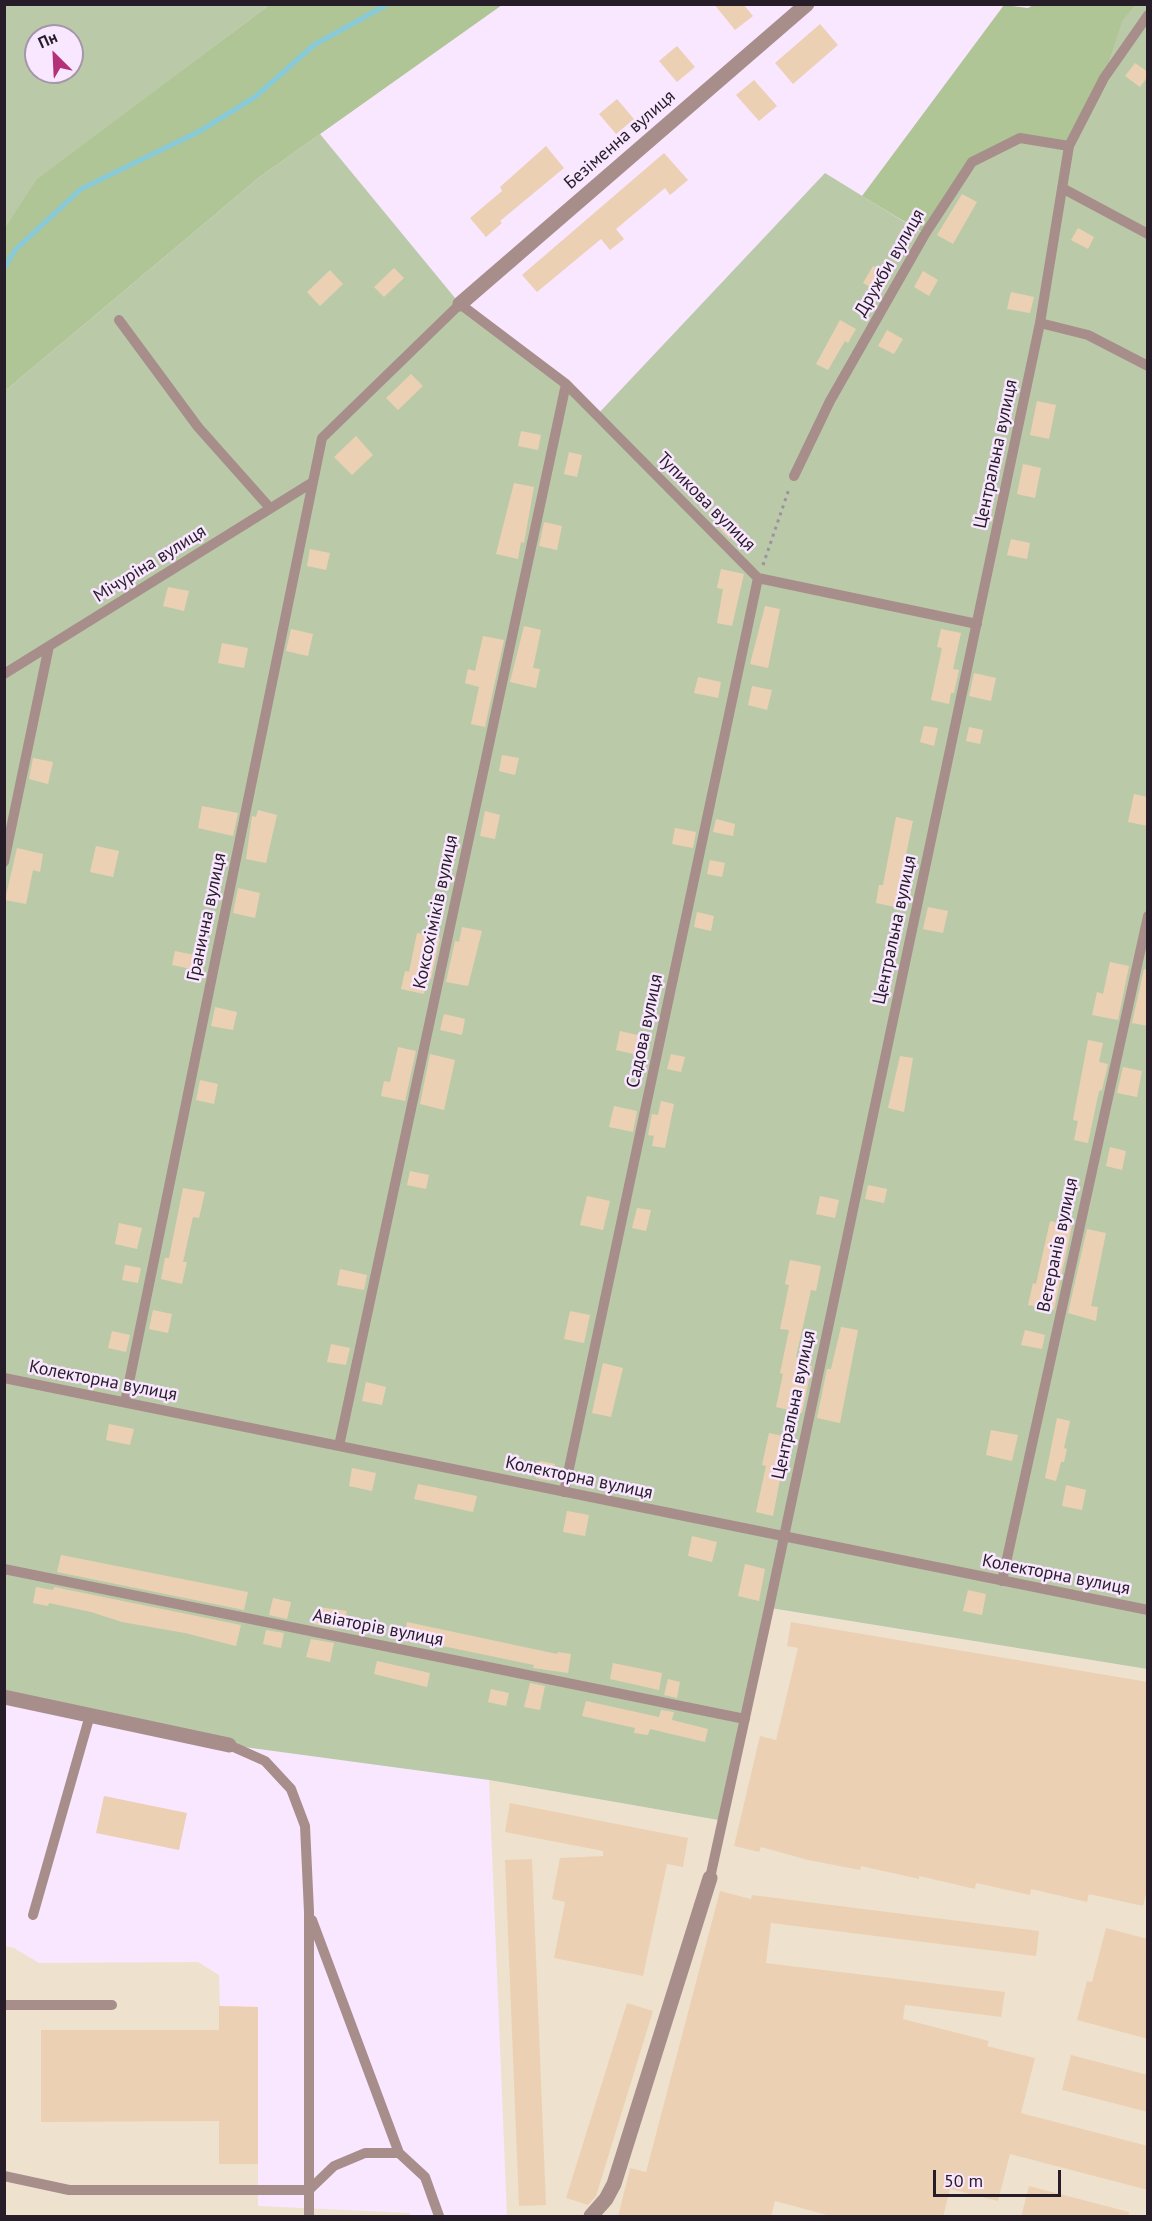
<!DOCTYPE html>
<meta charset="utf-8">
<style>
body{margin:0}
#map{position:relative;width:1152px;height:2221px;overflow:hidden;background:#f9e6ff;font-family:"PT Sans",sans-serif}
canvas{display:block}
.frame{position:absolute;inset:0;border:6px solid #261d28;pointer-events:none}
.north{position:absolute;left:24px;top:24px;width:60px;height:60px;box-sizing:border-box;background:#f9e6ff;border:2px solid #a596a9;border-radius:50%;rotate:336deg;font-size:16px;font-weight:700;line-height:24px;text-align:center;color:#261d28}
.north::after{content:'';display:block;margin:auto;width:21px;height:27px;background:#b43178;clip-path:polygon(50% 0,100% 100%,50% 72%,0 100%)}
.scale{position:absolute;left:933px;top:2170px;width:128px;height:27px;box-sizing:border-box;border:3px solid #261d28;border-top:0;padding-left:8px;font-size:18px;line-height:21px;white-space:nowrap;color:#261d28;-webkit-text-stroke:4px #f9e6ff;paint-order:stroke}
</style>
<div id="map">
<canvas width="1152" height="2221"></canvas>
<div class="frame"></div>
<div class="north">Пн</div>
<div class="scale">50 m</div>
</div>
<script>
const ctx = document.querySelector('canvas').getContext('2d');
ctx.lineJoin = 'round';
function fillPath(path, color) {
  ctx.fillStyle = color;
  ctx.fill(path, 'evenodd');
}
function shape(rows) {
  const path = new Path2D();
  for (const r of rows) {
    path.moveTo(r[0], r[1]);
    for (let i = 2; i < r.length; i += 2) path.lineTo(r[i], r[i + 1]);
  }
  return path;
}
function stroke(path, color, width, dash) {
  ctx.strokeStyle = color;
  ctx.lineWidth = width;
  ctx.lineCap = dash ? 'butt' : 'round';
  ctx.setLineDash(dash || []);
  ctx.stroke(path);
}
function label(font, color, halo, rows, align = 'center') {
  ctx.font = font + ' "PT Sans",sans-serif';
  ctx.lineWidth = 5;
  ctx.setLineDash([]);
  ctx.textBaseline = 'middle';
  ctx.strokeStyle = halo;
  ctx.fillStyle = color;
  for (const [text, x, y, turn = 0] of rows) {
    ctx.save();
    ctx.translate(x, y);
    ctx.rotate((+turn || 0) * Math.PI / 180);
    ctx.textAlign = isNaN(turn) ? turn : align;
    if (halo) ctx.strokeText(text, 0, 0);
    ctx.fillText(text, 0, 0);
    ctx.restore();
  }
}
fillPath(shape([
 [769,1608,1147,1669,1147,2216,507,2216,489,1780,724,1821],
 [5,1946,14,1948,39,1963,198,1962,219,1975,220,2006,258,2007,258,2206,410,2213,410,2216,5,2216]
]), '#eee2ce');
fillPath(shape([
 [5,5,269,5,38,179,5,227],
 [36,36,72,36,72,72,36,72],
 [1136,5,1147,5,1147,1669,770,1608,724,1821,489,1780,229,1745,5,1697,5,391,261,176,320,134,460,304,597,415,825,173,924,234,972,162,1104,78,1123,19]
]), '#bacaa9');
fillPath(shape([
 [1035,4,1136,5,1123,20,1104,78,1069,146,1020,138,972,162,925,234,862,196,1004,5,1028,8],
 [269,5,502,5,261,176,5,391,5,227,37,179]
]), '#afc596');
stroke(shape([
 [4,268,15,250,81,189,200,131,255,97,314,45,388,4]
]), '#89cad8', 5);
fillPath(shape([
 [714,4,743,4,753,16,735,30],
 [820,24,838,45,793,84,775,63],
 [677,46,695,67,677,82,659,61],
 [1135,63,1148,72,1148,76,1140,87,1125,76],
 [754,80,777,106,759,121,736,95],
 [617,99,634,119,616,134,599,114],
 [546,146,564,168,500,221,502,223,486,237,470,218,502,191,500,187],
 [664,153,688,180,670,195,665,188,616,229,624,239,610,250,601,239,537,292,522,275],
 [962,194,977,202,953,244,937,235],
 [1078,228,1094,237,1088,249,1071,240],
 [873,266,889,276,879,292,863,283],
 [394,268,404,278,384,297,374,287],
 [330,270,343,284,320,306,307,292],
 [923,271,938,280,929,296,914,287],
 [1011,292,1034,297,1030,313,1007,309],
 [840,320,856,329,848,343,845,341,828,370,816,364],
 [887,330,903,339,894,354,878,346],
 [411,374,423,386,398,410,386,398],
 [1037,401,1056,405,1049,439,1030,435],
 [521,431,541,435,538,450,518,446],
 [356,436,373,455,352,475,334,457],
 [569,452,582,455,577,477,564,474],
 [1023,464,1041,468,1035,498,1017,494],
 [514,483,534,487,524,543,521,542,518,559,496,554],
 [726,517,739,524,730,539,719,528],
 [544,522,562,526,557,550,539,546],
 [1011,539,1030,543,1027,559,1007,555],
 [310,549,330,553,326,570,307,566],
 [721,569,744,574,732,626,717,623,723,589,717,588],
 [168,587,189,591,184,611,163,606],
 [765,606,780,609,768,668,750,664],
 [524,626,541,630,533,668,540,669,536,688,510,682],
 [291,629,313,634,308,656,286,651],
 [941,629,961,633,953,669,959,670,954,693,951,693,949,704,931,700,942,648,937,647],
 [483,636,504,640,485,727,471,724,479,687,465,683,468,669,475,671],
 [222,643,248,648,244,668,218,663],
 [974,673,996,678,991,701,969,696],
 [698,677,721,682,718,698,694,693],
 [752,686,772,690,767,710,748,705],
 [924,726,938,728,934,746,920,742],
 [969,727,983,730,980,744,966,741],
 [502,755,519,758,515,775,499,771],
 [33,758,53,762,48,784,29,779],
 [1134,794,1148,797,1148,826,1128,822],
 [202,806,238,813,233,836,198,828],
 [258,810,277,815,266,863,246,859,252,816,256,817],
 [485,811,500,815,495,839,480,836],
 [896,817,913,821,904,864,907,865,895,907,876,903,879,885,883,885],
 [716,819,735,824,733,836,713,832],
 [675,828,696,832,693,848,672,844],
 [96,846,119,851,113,877,90,872],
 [17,848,43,854,40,872,33,870,26,904,5,900],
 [710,860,725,863,722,877,707,874],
 [238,888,260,893,255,918,233,913],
 [928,907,948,911,943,933,923,929],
 [697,912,714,916,711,931,694,927],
 [462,927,482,931,468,986,446,982,455,941,459,942],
 [417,933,440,938,431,979,427,978,424,994,401,989,405,971,409,972],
 [175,951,204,957,201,971,172,965],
 [1110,962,1129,966,1118,1020,1092,1015,1097,992,1103,994],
 [1144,969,1148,970,1148,1026,1132,1023],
 [215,1007,237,1012,233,1030,211,1026],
 [444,1014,465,1019,462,1035,440,1030],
 [620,1031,646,1037,642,1056,616,1050],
 [1088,1040,1103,1043,1099,1062,1108,1064,1102,1090,1099,1091,1088,1143,1074,1140,1078,1121,1073,1120],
 [398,1047,416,1051,405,1101,381,1096,384,1081,390,1082],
 [430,1054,455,1060,444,1110,420,1104],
 [671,1054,685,1057,681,1072,667,1069],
 [900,1056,913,1058,904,1112,888,1108],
 [1123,1067,1142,1071,1137,1097,1117,1093],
 [200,1080,218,1084,214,1104,196,1100],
 [661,1101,674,1104,665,1148,652,1146,654,1136,648,1135,652,1114,658,1115],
 [614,1106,637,1111,633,1132,609,1127],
 [1110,1147,1126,1151,1122,1170,1106,1166],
 [410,1171,429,1175,426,1189,407,1185],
 [868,1185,887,1189,884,1203,865,1199],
 [183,1188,205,1192,199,1218,193,1217,183,1262,187,1262,182,1284,161,1279,165,1258,169,1258],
 [587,1196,610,1201,603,1230,580,1225],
 [820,1196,839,1200,835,1218,816,1214],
 [637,1208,651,1210,646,1231,632,1228],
 [1050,1221,1072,1226,1054,1310,1028,1305,1033,1283,1036,1284],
 [119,1223,142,1228,137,1249,115,1244],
 [1087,1229,1106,1233,1091,1306,1098,1307,1096,1321,1068,1313],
 [790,1260,821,1266,816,1291,811,1290,796,1357,806,1359,805,1364,812,1366,802,1413,776,1407,783,1374,780,1373,789,1330,780,1329,789,1285,785,1284],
 [125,1265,141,1268,138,1283,122,1280],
 [340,1269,367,1275,364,1290,337,1285],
 [153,1310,172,1314,168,1333,149,1329],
 [570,1311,590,1315,584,1343,564,1339],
 [841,1327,858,1330,840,1423,817,1418,827,1369,831,1369],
 [1025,1330,1045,1335,1042,1349,1021,1345],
 [112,1331,130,1335,126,1352,108,1348],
 [331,1344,350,1348,346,1365,327,1362],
 [603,1363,623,1368,611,1417,592,1413],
 [366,1382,386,1387,382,1405,362,1401],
 [1057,1418,1070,1421,1064,1448,1067,1449,1064,1462,1061,1462,1056,1481,1045,1478],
 [109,1424,134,1429,130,1445,106,1440],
 [991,1430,1018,1435,1012,1461,986,1455],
 [769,1433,788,1437,773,1516,756,1512,766,1466,762,1465],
 [540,1461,555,1464,551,1481,536,1478],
 [352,1468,376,1473,372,1491,349,1486],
 [418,1484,477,1496,473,1512,414,1499],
 [1066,1485,1086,1490,1082,1510,1062,1506],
 [567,1511,589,1515,585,1536,563,1532],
 [692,1536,717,1542,712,1562,688,1556],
 [61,1555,248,1592,244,1610,57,1572],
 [745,1564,765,1569,759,1601,738,1596],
 [36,1587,53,1590,54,1587,241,1625,236,1646,185,1633,122,1622,91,1612,49,1603,48,1606,33,1603],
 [968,1590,986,1594,982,1615,963,1611],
 [273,1598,291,1602,287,1619,269,1615],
 [318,1607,347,1611,343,1627,337,1626,337,1629,314,1624],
 [407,1622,557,1654,558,1652,571,1654,568,1673,533,1668,534,1665,404,1638],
 [791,1622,1148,1682,1148,1885,1143,1906,1089,1894,1087,1902,1031,1889,1030,1895,976,1883,975,1889,919,1876,919,1879,861,1866,860,1870,808,1860,761,1847,759,1852,734,1846,760,1736,776,1740,798,1648,787,1646],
 [266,1630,284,1633,281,1648,263,1644],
 [311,1639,334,1643,330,1662,306,1657],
 [377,1661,430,1673,427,1687,374,1674],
 [613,1663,662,1673,659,1690,610,1679],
 [668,1679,680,1682,677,1698,664,1695],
 [530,1683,545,1686,540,1710,524,1707],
 [491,1689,509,1693,506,1706,488,1702],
 [586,1701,659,1717,661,1710,674,1712,672,1720,708,1729,705,1742,650,1729,648,1735,634,1733,635,1728,582,1716],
 [104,1796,187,1813,179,1850,96,1833],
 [510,1803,688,1838,683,1867,667,1864,643,1976,554,1958,565,1902,552,1899,560,1858,603,1856,603,1851,505,1832],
 [532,1859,546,2205,519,2206,505,1860],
 [720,1891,751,1899,752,1895,1039,1931,1036,1956,771,1923,766,1963,1005,1992,1001,2017,905,2005,903,2019,989,2041,987,2046,1035,2058,1021,2113,1148,2146,1148,2190,1010,2154,998,2201,950,2189,943,2217,834,2217,775,2201,771,2217,618,2217,630,2168,646,2172],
 [1106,1928,1148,1939,1148,2039,1077,2020,1087,1981,1092,1982],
 [627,2003,653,2011,596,2196,588,2205,566,2198],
 [219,2006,258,2007,258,2164,219,2164,219,2121,41,2122,41,2030,219,2030],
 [1071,2055,1148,2075,1148,2112,1062,2090],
 [1029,2186,1129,2212,1128,2217,1021,2217]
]), '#ecd0b4');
stroke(shape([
 [763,565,789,489]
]), '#9e8fa2', 3, [3, 4.5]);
stroke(shape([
 [1062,188,1148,234],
 [119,320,198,427,270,508],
 [1040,323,1088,335,1148,366],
 [794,476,830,401,925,234,972,162,1020,138,1069,146],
 [4,674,313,482],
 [4,862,49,646],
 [4,1378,1148,1610],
 [125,1402,322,438,460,304,566,384,758,578,977,624],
 [339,1446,566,384],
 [564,1492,758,578],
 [4,1569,745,1719],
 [1002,1581,1148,916],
 [229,1745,265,1761,291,1789,305,1826,309,1912,309,2216],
 [710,1878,769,1608,1040,323,1069,146,1104,78,1148,15],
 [33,1915,90,1715],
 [312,1920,399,2153,425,2177,439,2216],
 [4,2005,112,2005],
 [4,2176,69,2190,309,2190,334,2166,365,2153,399,2153]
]), '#a78e8b', 10);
stroke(shape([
 [460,304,807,4],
 [4,1697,229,1745],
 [591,2216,606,2199,614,2184,710,1878]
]), '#a78e8b', 15);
label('18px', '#261d28', '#f9e6ff', [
 ["Безіменна вулиця",620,140,-41],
 ["Дружби вулиця",890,263,-60],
 ["Центральна вулиця",996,454,-78],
 ["Тупикова вулиця",706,502,45],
 ["Мічуріна вулиця",150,564,-32],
 ["Коксохіміків вулиця",436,912,-78],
 ["Гранична вулиця",207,917,-78],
 ["Центральна вулиця",895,930,-78],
 ["Садова вулиця",645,1031,-78],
 ["Ветеранів вулиця",1058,1245,-78],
 ["Колекторна вулиця",103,1381,11],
 ["Центральна вулиця",794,1405,-78],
 ["Колекторна вулиця",579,1478,12],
 ["Колекторна вулиця",1056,1575,11],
 ["Авіаторів вулиця",378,1628,11]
]);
</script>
